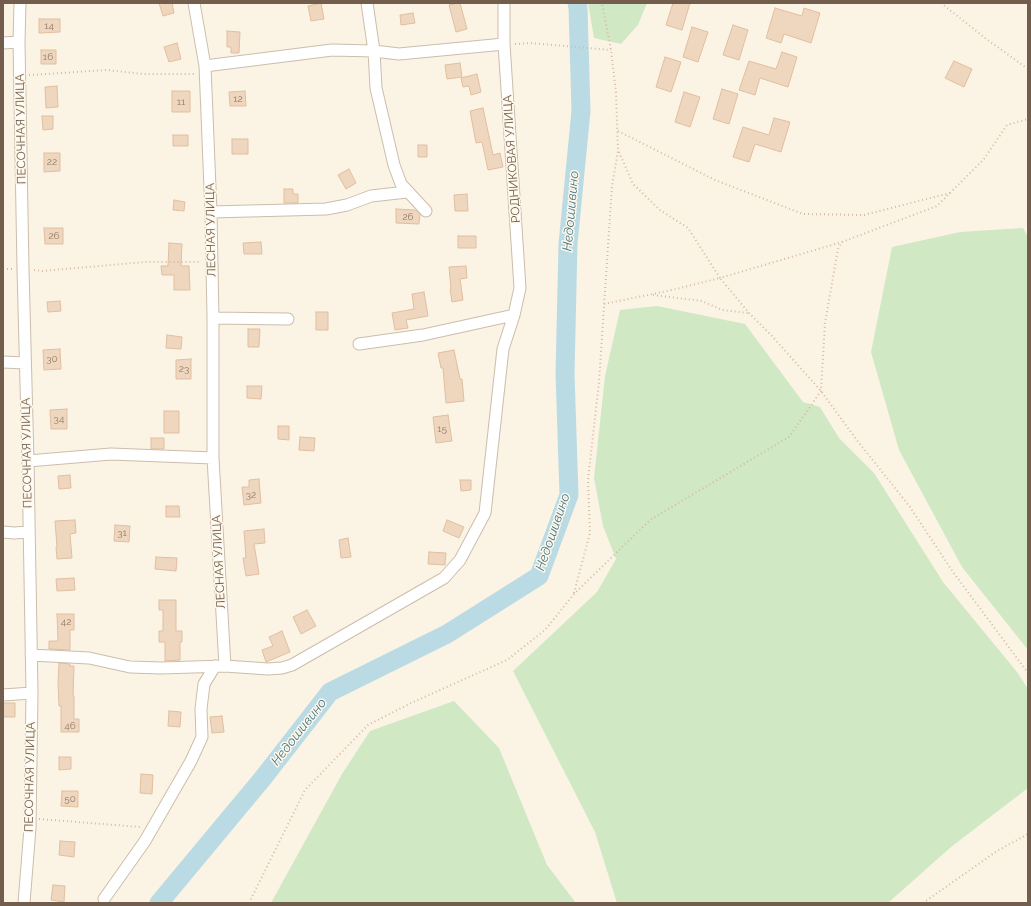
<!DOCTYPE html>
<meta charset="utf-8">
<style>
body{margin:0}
#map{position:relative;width:1031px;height:906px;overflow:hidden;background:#fbf4e5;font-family:Raleway,sans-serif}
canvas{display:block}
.frame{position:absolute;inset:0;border:4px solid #735d4c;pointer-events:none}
</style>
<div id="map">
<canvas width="1031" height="906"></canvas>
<div class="frame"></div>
</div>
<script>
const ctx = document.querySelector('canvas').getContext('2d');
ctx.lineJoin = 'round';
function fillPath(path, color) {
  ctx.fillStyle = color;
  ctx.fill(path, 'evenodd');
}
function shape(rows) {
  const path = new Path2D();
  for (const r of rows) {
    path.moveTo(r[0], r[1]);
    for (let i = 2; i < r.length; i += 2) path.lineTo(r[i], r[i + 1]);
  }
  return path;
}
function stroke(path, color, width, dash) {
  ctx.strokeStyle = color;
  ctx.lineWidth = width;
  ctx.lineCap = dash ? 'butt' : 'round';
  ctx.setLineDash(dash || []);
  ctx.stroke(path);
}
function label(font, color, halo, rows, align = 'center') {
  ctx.font = font + ' Raleway,sans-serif';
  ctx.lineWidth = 3;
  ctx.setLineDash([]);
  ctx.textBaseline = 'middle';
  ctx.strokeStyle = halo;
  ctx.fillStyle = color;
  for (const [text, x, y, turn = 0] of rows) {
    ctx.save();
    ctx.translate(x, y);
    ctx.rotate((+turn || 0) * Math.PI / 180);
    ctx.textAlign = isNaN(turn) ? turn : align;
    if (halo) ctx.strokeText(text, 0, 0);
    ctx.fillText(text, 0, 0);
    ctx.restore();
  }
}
fillPath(shape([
 [588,3,647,3,638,25,621,44,594,38],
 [1023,228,1028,237,1028,650,962,567,899,450,871,352,892,247,960,232],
 [657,306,745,324,803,402,820,407,839,438,874,473,943,582,1017,672,1028,689,1028,788,951,847,888,903,617,903,595,832,513,671,597,592,616,559,603,526,594,478,605,376,620,310],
 [454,701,499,748,547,865,576,903,271,903,342,774,370,731]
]), '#d0e8c4');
stroke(shape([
 [159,903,263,778,330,692,447,634,539,576,569,495,565,373,568,244,581,111,578,8,577,3]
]), '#bbdbe4', 19);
const building = shape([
 [159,3,172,3,174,13,163,16,159,3],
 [321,3,324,19,311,21,308,6,321,3],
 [458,3,460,3,467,29,456,32,449,5,458,3],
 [673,3,690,3,682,30,666,25,673,3],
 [775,8,802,16,804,8,820,13,811,43,784,34,781,43,766,38,775,8],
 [413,13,415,23,401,25,400,15,413,13],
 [39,19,60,19,60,32,39,33,39,19],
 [733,25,748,30,739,60,723,55,733,25],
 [692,27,708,32,698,62,683,57,692,27],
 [227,31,240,32,239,53,231,53,231,47,227,47,227,31],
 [177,43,181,59,169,62,164,47,177,43],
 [41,50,56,50,56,64,41,64,41,50],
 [782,52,797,57,788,87,760,78,755,95,739,90,749,61,776,69,782,52],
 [665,57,681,62,671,92,656,87,665,57],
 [954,61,972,69,964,87,945,78,954,61],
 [460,63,462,77,447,79,445,65,460,63],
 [477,74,481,92,471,95,469,86,463,87,461,78,477,74],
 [57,86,58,107,46,108,45,87,57,86],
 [722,89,738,94,729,124,713,119,722,89],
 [172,91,190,91,190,112,172,112,172,91],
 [245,91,246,106,230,106,229,92,245,91],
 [684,92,700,97,690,127,675,122,684,92],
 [483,108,493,155,500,153,503,167,488,170,482,142,476,143,470,111,483,108],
 [42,116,53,116,53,129,43,130,42,116],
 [774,118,790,122,781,152,755,144,749,162,733,157,743,127,769,135,774,118],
 [173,135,188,135,188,146,173,146,173,135],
 [232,139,248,139,248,154,232,154,232,139],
 [418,145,427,145,427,157,418,157,418,145],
 [44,153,60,153,60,171,44,172,44,153],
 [349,169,356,183,346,189,338,175,349,169],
 [284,189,293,189,293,194,298,194,298,203,284,203,284,189],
 [467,194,468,211,455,211,454,195,467,194],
 [174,200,185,202,184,211,173,210,174,200],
 [396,209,415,210,420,214,419,224,396,223,396,209],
 [44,228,63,228,63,244,45,244,44,228],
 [458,236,476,236,476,248,458,248,458,236],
 [261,242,262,254,244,254,243,243,261,242],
 [169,243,182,244,181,266,189,266,190,290,174,290,174,275,162,275,161,266,168,266,169,243],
 [466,266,467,278,460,279,463,300,452,302,450,289,451,289,449,267,466,266],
 [424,292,428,316,406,320,408,328,395,330,392,313,414,309,412,294,424,292],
 [60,301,61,311,48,312,47,302,60,301],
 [316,312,328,312,328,330,316,330,316,312],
 [248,329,260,329,259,347,248,347,248,329],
 [167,335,182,337,181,349,166,348,167,335],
 [60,349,61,369,44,370,43,350,60,349],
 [454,350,460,379,462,379,464,401,446,403,443,368,441,368,438,353,454,350],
 [191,359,191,379,176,379,176,360,191,359],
 [247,386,262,386,261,399,247,398,247,386],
 [67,409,67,429,51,429,50,410,67,409],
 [164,411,179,411,179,433,164,433,164,411],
 [448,415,452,441,436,443,433,417,448,415],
 [278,426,289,426,289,440,278,439,278,426],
 [300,437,315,438,314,451,299,450,300,437],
 [151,438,164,438,164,449,151,449,151,438],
 [70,475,71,488,59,489,58,476,70,475],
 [259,479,261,503,244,505,242,487,249,487,249,480,259,479],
 [460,480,471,480,471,490,461,491,460,480],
 [166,506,179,506,180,517,166,517,166,506],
 [75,520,76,533,70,534,72,558,57,559,56,547,57,547,55,521,75,520],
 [447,520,464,527,459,538,443,531,447,520],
 [115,525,130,526,129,542,114,541,115,525],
 [264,529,265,543,254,544,259,574,246,576,243,558,246,558,244,531,264,529],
 [348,538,351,557,341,558,339,540,348,538],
 [429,552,446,553,445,565,428,564,429,552],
 [156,557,177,558,176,571,155,569,156,557],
 [74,578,75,590,57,591,56,579,74,578],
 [159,600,176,600,176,631,182,631,182,642,180,642,180,660,165,661,165,642,159,642,159,631,163,631,163,610,159,610,159,600],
 [307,610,316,626,301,634,293,617,307,610],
 [57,614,74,614,74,630,70,630,70,650,49,649,49,641,58,641,57,614],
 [282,631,290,652,266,662,262,650,273,646,269,637,282,631],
 [59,663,70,664,69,666,74,666,73,696,74,696,74,719,79,719,79,732,61,732,61,706,59,706,58,683,59,663],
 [3,703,15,703,15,717,3,717,3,703],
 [169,711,181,712,180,727,168,726,169,711],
 [222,716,224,732,212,733,210,717,222,716],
 [59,757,71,757,71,769,59,770,59,757],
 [141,774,153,775,152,794,140,793,141,774],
 [62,791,78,791,78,807,61,806,62,791],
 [60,841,75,842,74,857,59,855,60,841],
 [53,885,65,886,64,902,51,900,53,885]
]);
fillPath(building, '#efd6be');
stroke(building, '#e1be9f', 1);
const minor = shape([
 [20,3,19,42,23,269,28,461,32,693,30,828,24,903],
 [194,3,205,66,211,212,213,318,213,458,225,666],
 [367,3,374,51,376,88,394,165,401,184,426,211],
 [3,43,19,42],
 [205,66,332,50,374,51,399,54,504,44],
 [211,212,326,209,347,205,371,196,407,192],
 [213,318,288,319],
 [359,344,423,335,514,315],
 [3,362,25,363],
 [28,461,111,454,213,458],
 [3,532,14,533,29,532],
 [31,655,89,658,130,667,161,668,225,666,268,669,282,668,292,665,444,578,460,560,485,513,503,349,514,315,520,288,504,44,504,3],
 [3,695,32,693],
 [104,899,145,841,191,761,202,737,201,709,204,684,215,666]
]);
stroke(minor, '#ccbdac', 13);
stroke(shape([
 [941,3,985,38,1028,69],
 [515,44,530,43,611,50],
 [29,75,107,70,143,74,195,74],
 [618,131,715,180,803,214,864,215,950,193],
 [619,152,633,184,660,210,688,228,720,278,842,242],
 [3,269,14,269],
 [34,270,42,271,145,262,201,262],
 [653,295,702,301,722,310,748,313],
 [604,304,672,290,720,278,749,313,772,336,821,391,856,439,910,507,953,572,1028,673],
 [574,593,590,533,588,480,599,382,612,186,618,151,616,92,611,50,602,3],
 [39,819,141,827],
 [249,903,305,790,368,725,411,703,507,660,545,630,574,594,650,520,789,437,821,391,825,323,838,249,842,242,937,206,984,159,1007,125,1028,119],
 [923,903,997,851,1028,834]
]), '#d4b9a1', 2, [1, 3]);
stroke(minor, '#fff', 11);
label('10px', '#927b68', null, [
 ["14",49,26],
 ["16",48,57],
 ["12",238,99],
 ["11",181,102],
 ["22",52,162],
 ["26",408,217],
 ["26",54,236],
 ["30",52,359],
 ["23",184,369],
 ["34",59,419],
 ["15",442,429],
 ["32",251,495],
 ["31",122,533],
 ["42",66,622],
 ["46",70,726],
 ["50",70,799]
]);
label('12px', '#735d4c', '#fef8eb', [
 ["ПЕСОЧНАЯ УЛИЦА",21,129,-91],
 ["РОДНИКОВАЯ УЛИЦА",512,159,-94],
 ["ЛЕСНАЯ УЛИЦА",211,230,-91],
 ["ПЕСОЧНАЯ УЛИЦА",27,453,-91],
 ["ЛЕСНАЯ УЛИЦА",219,562,-93],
 ["ПЕСОЧНАЯ УЛИЦА",30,777,-89]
]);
label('italic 13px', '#477685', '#fef8eb', [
 ["Недошивино",571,211,-85],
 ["Недошивино",553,532,-71],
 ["Недошивино",299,732,-52]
]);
</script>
